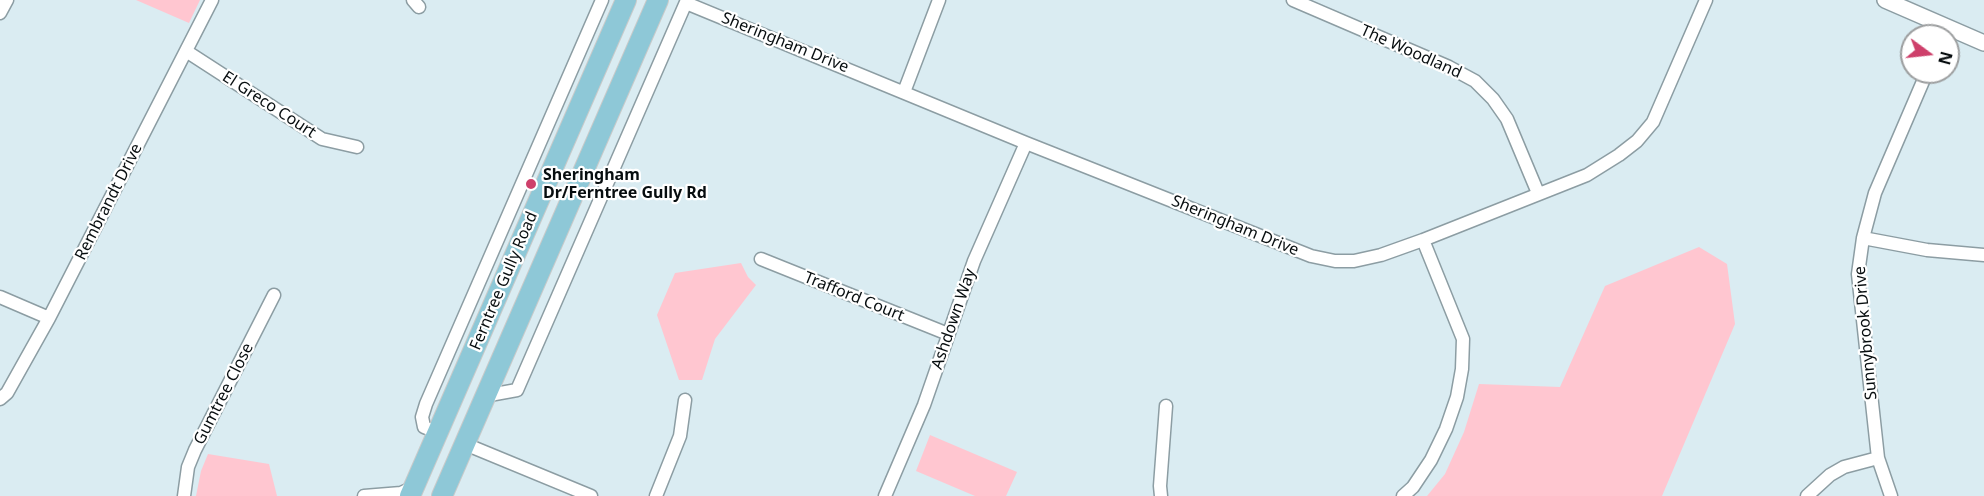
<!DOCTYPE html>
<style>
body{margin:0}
#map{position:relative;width:1984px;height:496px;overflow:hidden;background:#daecf2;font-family:"Noto Sans",sans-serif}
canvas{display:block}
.north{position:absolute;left:1900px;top:24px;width:60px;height:60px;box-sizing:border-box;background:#fff;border:2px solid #9c9e9f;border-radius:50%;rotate:105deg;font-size:16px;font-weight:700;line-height:24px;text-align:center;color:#070d0f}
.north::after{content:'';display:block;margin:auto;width:21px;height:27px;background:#ce406b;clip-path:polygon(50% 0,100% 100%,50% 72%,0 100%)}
</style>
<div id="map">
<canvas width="1984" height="496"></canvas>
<div class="north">N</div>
</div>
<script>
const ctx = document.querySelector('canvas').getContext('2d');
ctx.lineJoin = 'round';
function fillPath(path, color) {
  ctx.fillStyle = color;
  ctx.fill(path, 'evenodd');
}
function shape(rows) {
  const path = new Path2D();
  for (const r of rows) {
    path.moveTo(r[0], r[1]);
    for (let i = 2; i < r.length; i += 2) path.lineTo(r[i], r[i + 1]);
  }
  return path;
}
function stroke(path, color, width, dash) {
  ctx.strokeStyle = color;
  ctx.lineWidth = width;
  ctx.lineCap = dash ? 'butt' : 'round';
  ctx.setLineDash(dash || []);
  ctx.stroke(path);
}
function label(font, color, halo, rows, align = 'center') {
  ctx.font = font + ' "Noto Sans",sans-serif';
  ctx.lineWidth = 4.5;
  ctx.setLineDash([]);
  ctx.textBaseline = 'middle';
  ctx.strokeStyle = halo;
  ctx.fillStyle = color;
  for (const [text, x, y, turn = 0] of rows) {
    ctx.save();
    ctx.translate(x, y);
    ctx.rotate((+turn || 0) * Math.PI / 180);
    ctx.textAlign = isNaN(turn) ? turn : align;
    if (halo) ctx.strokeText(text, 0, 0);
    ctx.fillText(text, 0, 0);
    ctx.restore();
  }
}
fillPath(shape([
 [136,0,200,0,189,23],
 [1699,247,1727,264,1735,324,1662,496,1427,496,1445,474,1464,432,1479,384,1560,387,1605,286],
 [741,263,748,277,756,285,715,339,702,380,679,380,657,315,675,273],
 [930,435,1017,472,1006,496,975,496,916,471],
 [208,454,269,464,277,496,196,496,201,471]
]), '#ffc6d0');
const minor = shape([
 [413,0,419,7],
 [1293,0,1449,67,1475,81,1493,99,1507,119,1538,193],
 [686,3,1026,143,1311,256,1335,261,1354,261,1381,255,1423,240,1587,175,1619,155,1637,141,1653,122,1706,0],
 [0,13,7,0],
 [186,51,322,139,357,147],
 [904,92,939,0],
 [1863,238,1927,250,1984,255],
 [761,259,948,334],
 [0,297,49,318],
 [484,396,517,390,687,0],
 [0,399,7,393,49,318,212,0],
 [439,433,424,427,422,417,426,404,602,0],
 [465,444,591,496],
 [184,496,188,467,195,450,274,295],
 [364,496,401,493,414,487],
 [656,496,680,436,685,400],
 [885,496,924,405,974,261,1026,143],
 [1161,496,1160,486,1166,406],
 [1403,496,1413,487,1431,460,1446,429,1457,397,1462,369,1463,339,1423,240],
 [1807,496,1830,475,1844,467,1878,458],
 [1891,496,1878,458,1858,274,1863,238,1875,193,1927,72]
]);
const tertiary = shape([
 [1885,0,1984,43]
]);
const primary = shape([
 [410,496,626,0],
 [442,496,658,0]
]);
stroke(minor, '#8c9da3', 15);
stroke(tertiary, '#8c9da3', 18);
stroke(primary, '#c8caca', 22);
stroke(minor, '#fff', 12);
stroke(tertiary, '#fff', 15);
stroke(primary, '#8ec8d7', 20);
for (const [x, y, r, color] of [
 [531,184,6,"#ce406b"]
]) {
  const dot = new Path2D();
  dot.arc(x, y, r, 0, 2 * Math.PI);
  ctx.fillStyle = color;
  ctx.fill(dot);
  stroke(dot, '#fff', 2);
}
label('16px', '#070d0f', '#fff', [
 ["Sheringham Drive",785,43,22],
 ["The Woodland",1411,52,24],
 ["El Greco Court",269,105,33],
 ["Rembrandt Drive",109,202,-63],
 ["Sheringham Drive",1235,226,22],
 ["Ferntree Gully Road",504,281,-67],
 ["Trafford Court",854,297,22],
 ["Ashdown Way",954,319,-71],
 ["Sunnybrook Drive",1866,333,-95],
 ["Gumtree Close",224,394,-63]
]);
label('bold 16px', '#070d0f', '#fff', [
 ["Sheringham",543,175],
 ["Dr/Ferntree Gully Rd",543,193]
], 'left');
</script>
